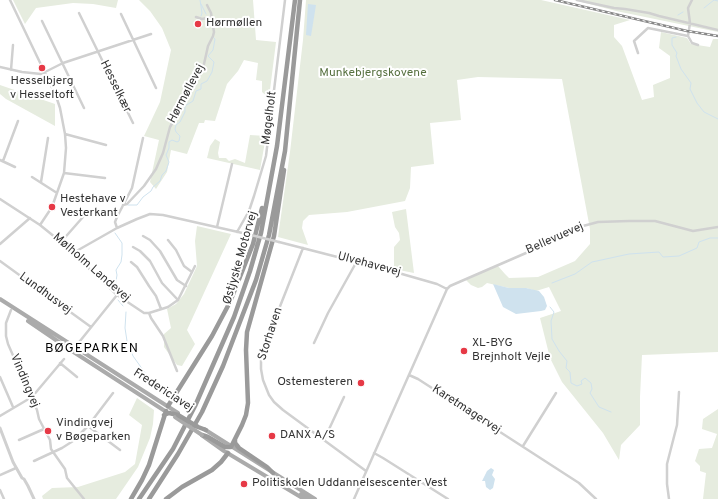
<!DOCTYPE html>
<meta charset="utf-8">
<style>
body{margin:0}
canvas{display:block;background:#fff}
</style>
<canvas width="718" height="499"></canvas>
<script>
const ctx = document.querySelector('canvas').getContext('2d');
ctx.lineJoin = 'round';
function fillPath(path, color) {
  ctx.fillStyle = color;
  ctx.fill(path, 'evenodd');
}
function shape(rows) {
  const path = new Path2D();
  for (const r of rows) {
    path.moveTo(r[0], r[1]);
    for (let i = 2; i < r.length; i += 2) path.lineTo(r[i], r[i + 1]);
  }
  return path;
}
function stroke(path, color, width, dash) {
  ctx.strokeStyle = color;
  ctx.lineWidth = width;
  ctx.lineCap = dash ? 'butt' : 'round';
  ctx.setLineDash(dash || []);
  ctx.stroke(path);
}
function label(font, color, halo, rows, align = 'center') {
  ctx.font = font + ' Overpass,sans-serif';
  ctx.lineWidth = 4;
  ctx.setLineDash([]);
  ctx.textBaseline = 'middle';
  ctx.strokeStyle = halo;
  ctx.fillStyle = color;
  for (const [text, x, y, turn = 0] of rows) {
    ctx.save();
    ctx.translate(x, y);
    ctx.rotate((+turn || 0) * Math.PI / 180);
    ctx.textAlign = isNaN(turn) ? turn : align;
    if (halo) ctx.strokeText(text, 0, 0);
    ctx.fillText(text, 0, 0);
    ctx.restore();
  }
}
fillPath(shape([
 [13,0,118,0,116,8,93,4,73,3,36,8,25,24],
 [139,0,253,0,256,40,276,42,269,98,262,92,262,81,256,80,258,63,244,60,238,71,227,84,215,121,205,120,204,123,199,123,187,154,171,150,167,172,156,189,150,182,159,140,144,136,160,102,171,50,162,28,150,11],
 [306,0,541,0,630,20,614,25,614,37,622,46,642,100,654,97,653,85,670,78,670,56,659,48,661,32,687,38,691,44,710,47,713,39,718,39,718,352,642,355,640,397,640,425,621,445,619,460,603,433,562,382,550,358,540,318,561,311,549,287,536,291,526,288,509,288,487,283,482,287,478,288,471,285,466,280,498,266,505,274,509,278,538,277,575,261,590,244,590,229,562,79,478,77,457,80,461,120,430,123,434,164,411,167,410,188,405,201,347,212,309,215,303,221,302,228,308,245,278,237,290,152,303,40],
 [574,0,718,0,718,32,616,11],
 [0,85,55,104,55,126,6,99,0,94],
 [250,135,266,136,260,170,207,158,210,146,215,139,220,142,218,153,219,158,226,158,229,161,235,159,245,163],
 [406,209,414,273,394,269,394,247,400,240,399,233,395,227,392,212],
 [197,226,231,234,187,330,195,344,182,366,177,365,164,347,164,334,171,328,167,309,176,304,184,294,197,266,195,241],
 [137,398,154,410,153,424,150,438,138,467,116,499,43,499,42,496,52,488,78,487,125,472,135,464,142,425,129,415],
 [718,409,718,499,703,499,706,473,700,471,700,466,695,461,699,449,712,448,717,434,702,429,703,419]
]), '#e6ecdf');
fillPath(shape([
 [308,4,316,5,311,36,306,35],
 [493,284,509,288,526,288,539,291,544,297,547,306,545,310,541,311,516,314,503,307],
 [491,468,494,470,492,475,495,479,493,488,490,490,486,487,485,481,482,481,487,471]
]), '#cfe2ee');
stroke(shape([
 [200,0,202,13,201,16],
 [201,4,206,14],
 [704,8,714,0,718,1],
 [678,15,683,12],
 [676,37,672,38,672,45,677,53,676,56,681,69,691,83,690,89,697,103,704,112,718,119],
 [128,205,137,205,143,197,151,191,153,187,160,181,162,175,166,171,169,162,166,155,169,148,169,142,172,140,177,142,179,141,180,136,176,132,175,129,176,125,180,122,185,112,185,106,193,101,196,91,201,89,201,84,207,81,212,72,214,62,208,56,213,50,215,39,213,37],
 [552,283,575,274,592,262,629,254,659,252,663,257,679,256,697,248,699,242,710,238,718,238],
 [115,287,117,275,116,270,121,262,122,255,122,243,115,233],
 [118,300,123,306],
 [550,307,554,312,551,321,552,339,559,351,567,361,566,368,570,372,571,383,577,386,582,384,581,381,585,378,591,383,592,389,590,393,599,407,611,412],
 [126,312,125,328,127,341,133,356,153,384,166,395]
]), '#cfe2ee', 1);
stroke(shape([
 [10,0,56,96,60,108,65,134,66,148,64,173,52,207,40,225],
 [577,0,614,8,625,9,649,13,659,16,718,30],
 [692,0,688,8,690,23,688,36,692,43,698,45],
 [79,13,133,123],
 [121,14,156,88],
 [196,17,202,19,212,17],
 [42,21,84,108],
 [638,53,634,41,648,28,688,36],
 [0,67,22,72,41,74,63,63,151,34],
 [11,70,13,45],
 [65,134,106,145],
 [0,160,15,167],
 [3,161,18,121],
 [64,173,105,178],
 [32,177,57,193],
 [41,182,48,138],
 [0,199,40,225,61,242,117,295,144,313,149,313],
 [123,205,127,204,144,186,156,169,163,153,170,127,192,89,204,64,208,46,213,36,214,32,211,13,207,5],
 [217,227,232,164],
 [117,228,115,222,117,217,132,188,143,138],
 [237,232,249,211,254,196,266,156,285,0],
 [143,236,150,240,160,251,177,280,186,286],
 [168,240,176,250,184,266,192,272],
 [61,242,83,217],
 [279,242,388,270,437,284,447,289],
 [0,244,30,218],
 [133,247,140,251,150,261,162,283,178,300],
 [303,248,264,347,261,358,261,369,263,380,269,395,274,402,283,410,366,471],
 [73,253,117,228,137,219,150,214,163,215,247,234],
 [0,261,91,327],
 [131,262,137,267,149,286,156,296,161,309],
 [11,310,6,323,6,336,8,344,37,410,39,419,50,440,51,449,65,469,67,478,84,499],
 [149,313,168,307,178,300,195,266],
 [149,313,151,318,163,336,177,371],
 [314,343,328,313,357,261],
 [76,346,117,295],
 [60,363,77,377],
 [409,375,418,379,579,483,596,499],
 [0,377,13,407],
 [0,416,32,397,64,359],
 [88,426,120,450],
 [19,440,44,429],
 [324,440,344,397],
 [523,446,556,393],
 [374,453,383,458,448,499],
 [34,461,62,448,73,441,88,426,113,393],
 [0,475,16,468],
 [0,490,4,499],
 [354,499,447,289,450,286,549,243,583,226,598,222,629,221,655,221,693,231,718,227],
 [669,499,667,484,667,464,677,425,679,392]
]), '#d0d0d0', 2.5);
stroke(shape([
 [0,428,13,462,22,478,24,479,28,486,34,499]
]), '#d0d0d0', 3);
stroke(shape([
 [0,299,178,413],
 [28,321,72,351,168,413],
 [204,429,315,499],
 [203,436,224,451,304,499],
 [301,494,309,499]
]), '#ababab', 4);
stroke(shape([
 [168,406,212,336,230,302,253,244,262,208],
 [164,415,169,413,178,415],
 [202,435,208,437,225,447,231,447,242,425,246,415,248,403,246,350,247,332,274,236,284,170],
 [235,440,235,443,239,448,267,467,273,473],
 [131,499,142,480,149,465,166,411],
 [139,499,173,449,195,406,234,317,250,271,261,233,277,146,295,0],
 [149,499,178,454,202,412,223,366,256,280,269,235,285,151,300,0],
 [166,499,182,487,212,470,221,462,228,453]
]), '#9a9a9a', 4.5);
const rail = shape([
 [555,0,687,31,718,36]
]);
stroke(rail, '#888', 2.5);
stroke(rail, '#fff', 1, [3]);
stroke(shape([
 [247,234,279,242]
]), '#d0d0d0', 2.5);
stroke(shape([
 [175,417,202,435]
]), '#ababab', 4);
stroke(shape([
 [178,415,198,427,206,430]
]), '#9a9a9a', 4.5);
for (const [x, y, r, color] of [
 [198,24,4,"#e63946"],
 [42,68,4,"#e63946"],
 [52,207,4,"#e63946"],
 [464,351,4,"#e63946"],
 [361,383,4,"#e63946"],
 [48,431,4,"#e63946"],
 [272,436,4,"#e63946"],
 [244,484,4,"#e63946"]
]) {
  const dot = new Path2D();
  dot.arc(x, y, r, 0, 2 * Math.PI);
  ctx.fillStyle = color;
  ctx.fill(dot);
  stroke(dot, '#fff', 1.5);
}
label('12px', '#333', '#fff', [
 ["Hørmøllen",206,24],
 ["Hesselbjerg",42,82,"center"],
 ["v Hesseltoft",42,96,"center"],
 ["Hestehave v",60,200],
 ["Vesterkant",60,214],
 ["XL-BYG",472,344],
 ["Brejnholt Vejle",472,358],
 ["Ostemesteren",353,383,"right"],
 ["Vindingvej",56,424],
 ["v Bøgeparken",56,438],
 ["DANX A/S",280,436],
 ["Politiskolen Uddannelsescenter Vest",252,484]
], 'left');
label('12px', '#56703f', '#fff', [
 ["Munkebjergskovene",373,74]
]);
label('12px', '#333', '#fff', [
 ["Hesselkær",115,87,64],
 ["Hørmøllevej",187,94,-62],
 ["Møgelholt",270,118,-83],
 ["Bellevuevej",555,239,-24],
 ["Østjyske Motorvej",241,258,-74],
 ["Ulvehavevej",369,265,15],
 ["Mølholm Landevej",91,268,41],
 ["Lundhusvej",45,294,36],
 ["Storhaven",271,334,-72],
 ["Vindingvej",24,381,67],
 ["Fredericiavej",163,391,33],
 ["Karetmagervej",466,410,33]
]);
ctx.letterSpacing = '1px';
label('13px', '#000', '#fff', [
 ["BØGEPARKEN",92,349]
]);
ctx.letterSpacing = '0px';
</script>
